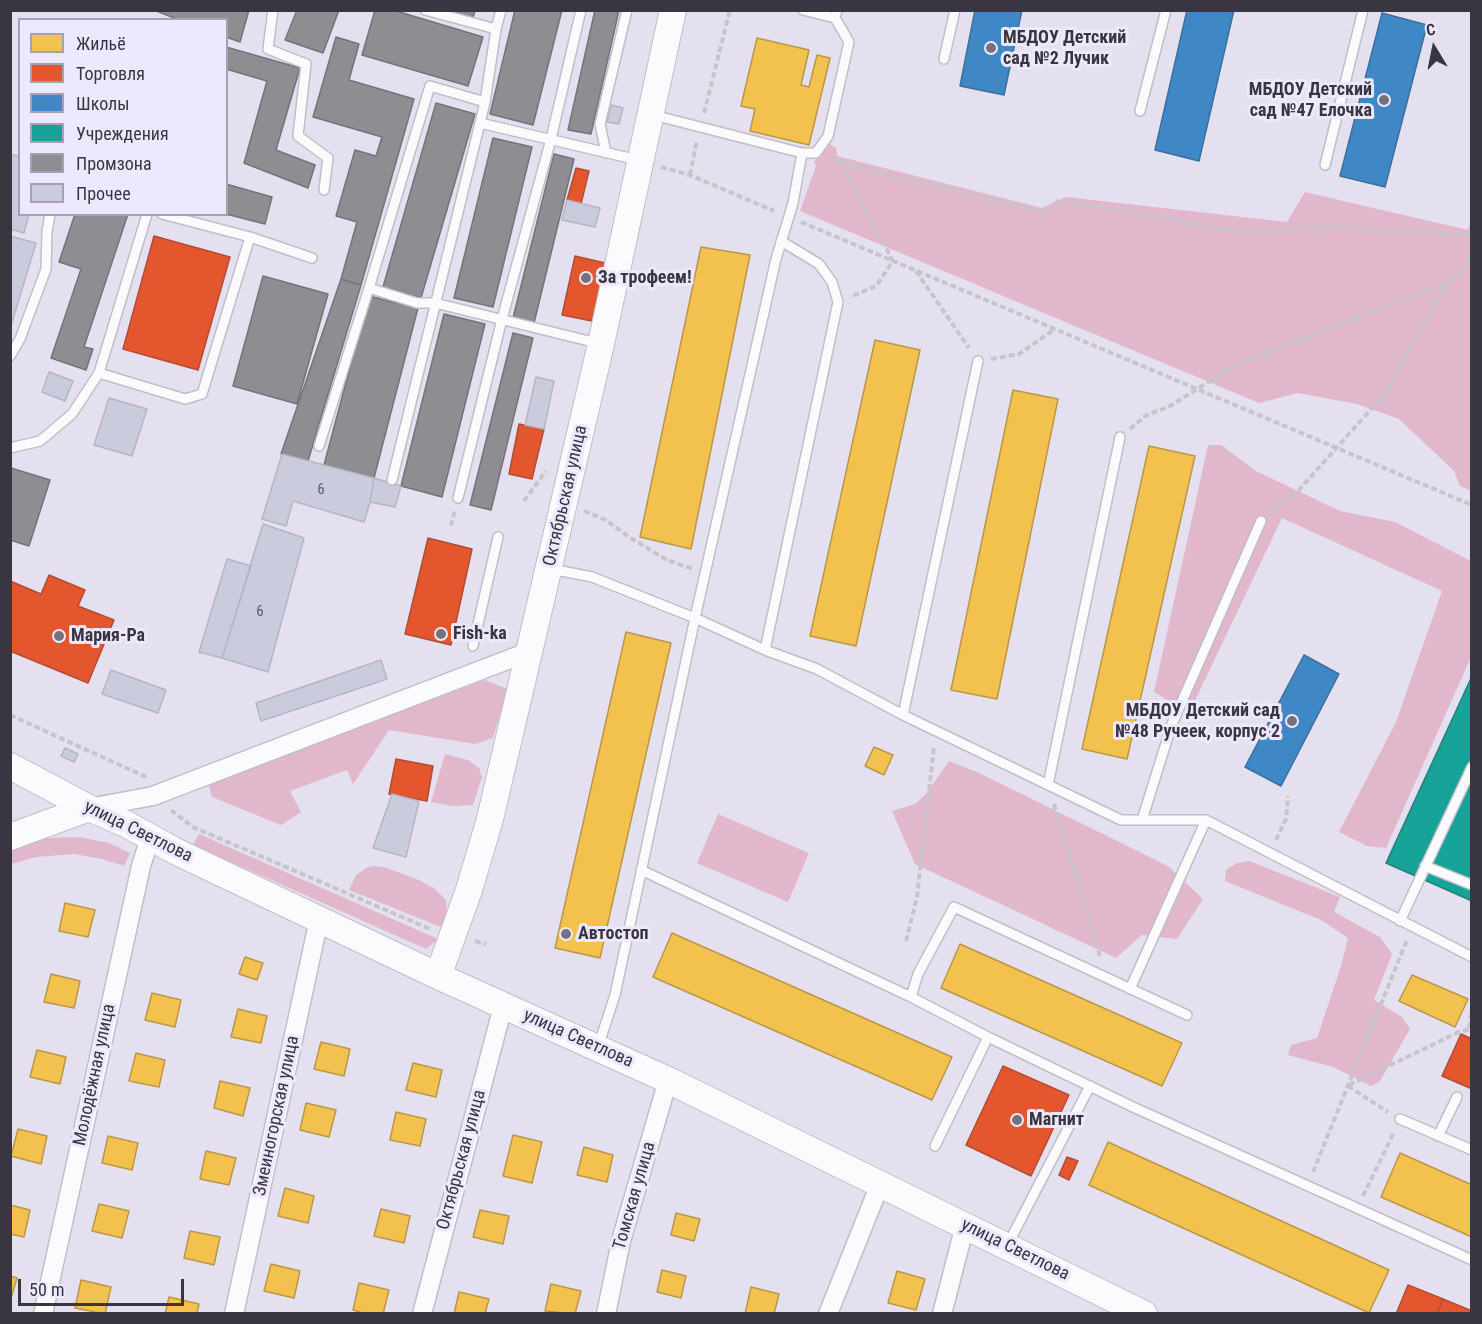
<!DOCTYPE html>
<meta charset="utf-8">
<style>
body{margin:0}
#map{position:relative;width:1482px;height:1324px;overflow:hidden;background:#e5e0ef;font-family:"Roboto Condensed",sans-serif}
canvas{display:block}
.frame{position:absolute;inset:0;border:12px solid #393641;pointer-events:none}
.legend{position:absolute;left:18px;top:18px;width:210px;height:198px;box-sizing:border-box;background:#eee8fe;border:2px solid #a6a1b2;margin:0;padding:8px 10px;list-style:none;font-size:18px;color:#393641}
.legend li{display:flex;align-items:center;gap:12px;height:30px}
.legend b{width:30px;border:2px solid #a6a1b2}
.north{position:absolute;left:1404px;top:18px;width:60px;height:60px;-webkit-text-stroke:4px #eee8fe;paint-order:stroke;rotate:350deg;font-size:16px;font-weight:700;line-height:24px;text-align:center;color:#393641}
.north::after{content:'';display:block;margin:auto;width:21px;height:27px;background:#393641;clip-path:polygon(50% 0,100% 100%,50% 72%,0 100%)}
.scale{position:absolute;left:18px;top:1279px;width:166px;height:27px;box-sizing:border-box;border:3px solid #393641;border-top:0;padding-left:8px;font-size:18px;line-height:21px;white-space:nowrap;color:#393641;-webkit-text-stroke:4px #eee8fe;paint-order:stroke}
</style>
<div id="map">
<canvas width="1482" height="1324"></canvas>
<div class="frame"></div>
<ul class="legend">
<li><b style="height:16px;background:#f2c14e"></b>Жильё</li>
<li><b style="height:16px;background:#e4572e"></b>Торговля</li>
<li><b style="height:16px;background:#3f88c5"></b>Школы</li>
<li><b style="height:16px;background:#17a398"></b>Учреждения</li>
<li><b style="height:16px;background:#8d8d92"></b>Промзона</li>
<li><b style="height:16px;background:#cacbdd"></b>Прочее</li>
</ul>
<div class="north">С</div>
<div class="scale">50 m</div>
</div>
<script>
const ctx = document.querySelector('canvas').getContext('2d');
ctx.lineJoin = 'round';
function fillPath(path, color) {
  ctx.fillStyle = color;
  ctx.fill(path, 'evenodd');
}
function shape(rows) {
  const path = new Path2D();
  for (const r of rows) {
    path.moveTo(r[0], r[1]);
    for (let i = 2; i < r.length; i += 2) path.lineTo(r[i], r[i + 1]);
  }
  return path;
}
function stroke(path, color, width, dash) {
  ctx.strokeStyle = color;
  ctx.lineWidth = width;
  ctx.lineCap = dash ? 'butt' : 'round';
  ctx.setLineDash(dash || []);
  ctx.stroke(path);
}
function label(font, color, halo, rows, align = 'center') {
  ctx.font = font + ' "Roboto Condensed",sans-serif';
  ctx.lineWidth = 6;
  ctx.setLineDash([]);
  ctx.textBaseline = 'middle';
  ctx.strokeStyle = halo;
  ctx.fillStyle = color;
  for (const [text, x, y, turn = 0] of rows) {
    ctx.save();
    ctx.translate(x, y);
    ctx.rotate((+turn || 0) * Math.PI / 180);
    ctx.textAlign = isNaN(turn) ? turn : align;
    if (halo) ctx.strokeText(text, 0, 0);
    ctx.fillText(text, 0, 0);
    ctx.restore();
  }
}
fillPath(shape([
 [830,144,836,148,837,156,1042,208,1066,197,1287,222,1305,192,1468,230,1471,220,1471,491,1460,486,1454,471,1399,419,1357,404,1298,393,1259,403,800,211,816,166,814,162],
 [1208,445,1221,445,1256,471,1340,511,1395,522,1471,561,1471,657,1386,848,1367,846,1339,832,1396,722,1442,591,1282,518,1189,713,1154,692],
 [485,680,507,689,493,738,475,744,389,730,353,784,347,770,290,791,301,812,281,825,212,797,208,782],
 [445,754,468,760,479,768,482,777,473,805,452,806,431,802],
 [949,761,977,772,1168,866,1203,899,1177,939,1142,935,1116,958,915,864,892,811,915,804,926,794],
 [718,814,809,853,788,902,697,863],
 [199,834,438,939,426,949,193,845],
 [79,837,109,843,130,853,124,866,102,859,74,854,36,857,11,864,11,846,47,838],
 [1249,861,1340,897,1334,912,1380,937,1392,954,1374,1000,1402,1017,1410,1029,1380,1081,1371,1086,1333,1067,1288,1055,1291,1045,1317,1038,1341,966,1348,938,1321,920,1225,881,1226,870,1237,863],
 [375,866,387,868,419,880,435,889,446,900,447,919,443,928,349,890,356,875,368,867]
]), '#e1b7cb');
const homes = shape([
 [757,38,809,50,801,85,809,87,817,55,830,58,809,145,750,131,755,109,741,106,757,38],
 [701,247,750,255,691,549,640,537,701,247],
 [875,340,920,350,856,646,810,636,875,340],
 [1013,390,1058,399,997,699,951,690,1013,390],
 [1149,446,1195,456,1127,759,1082,749,1149,446],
 [626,632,671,643,600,958,555,948,626,632],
 [874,747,893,755,884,775,865,766,874,747],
 [65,903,95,910,88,937,59,931,65,903],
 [672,933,952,1057,932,1100,653,977,672,933],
 [960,944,1182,1043,1162,1086,941,988,960,944],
 [245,957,263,963,257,980,239,974,245,957],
 [51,974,80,981,74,1008,44,1002,51,974],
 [1412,975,1468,999,1455,1027,1399,1001,1412,975],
 [152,993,181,1000,175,1027,145,1020,152,993],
 [238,1009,267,1016,261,1043,231,1037,238,1009],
 [321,1042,350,1049,344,1076,314,1069,321,1042],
 [37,1050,66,1057,60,1084,30,1077,37,1050],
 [136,1053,165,1060,159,1087,129,1081,136,1053],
 [413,1063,442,1070,436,1097,406,1090,413,1063],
 [220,1081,250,1088,243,1116,214,1108,220,1081],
 [306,1103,336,1110,329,1137,300,1130,306,1103],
 [396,1112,426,1119,420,1146,390,1140,396,1112],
 [18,1129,47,1136,41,1164,11,1156,18,1129],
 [513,1135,542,1142,532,1183,503,1176,513,1135],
 [108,1136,138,1143,132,1170,102,1163,108,1136],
 [1108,1142,1389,1270,1369,1313,1089,1185,1108,1142],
 [584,1147,613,1155,607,1182,577,1175,584,1147],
 [206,1151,236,1158,229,1185,200,1179,206,1151],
 [1400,1153,1472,1185,1472,1237,1381,1197,1400,1153],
 [285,1188,314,1196,308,1223,278,1216,285,1188],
 [99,1204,129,1211,122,1238,92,1231,99,1204],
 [10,1205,30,1210,24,1237,10,1234,10,1205],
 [381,1209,410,1216,404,1243,374,1236,381,1209],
 [480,1210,509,1216,503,1244,473,1237,480,1210],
 [676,1213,700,1219,694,1241,671,1235,676,1213],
 [190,1231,220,1237,214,1265,184,1258,190,1231],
 [271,1264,300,1271,294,1298,264,1291,271,1264],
 [662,1270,686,1276,681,1298,657,1292,662,1270],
 [897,1271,925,1279,916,1310,888,1303,897,1271],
 [10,1276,17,1278,10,1302,10,1276],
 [81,1280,111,1287,105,1314,75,1308,81,1280],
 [359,1283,389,1290,383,1314,366,1314,353,1310,359,1283],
 [551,1284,581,1291,575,1314,545,1311,551,1284],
 [751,1287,779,1294,774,1314,745,1314,751,1287],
 [459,1292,489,1299,485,1314,454,1314,459,1292],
 [169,1297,199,1304,197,1314,165,1314,169,1297]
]);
fillPath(homes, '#f2c14e');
stroke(homes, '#ba974a', 1.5);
const shops = shape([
 [576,168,589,171,581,204,567,200,576,168],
 [154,236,230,257,198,370,123,349,154,236],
 [575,256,605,263,592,321,562,315,575,256],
 [519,424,544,429,532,479,509,474,519,424],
 [428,538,472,549,451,645,405,634,428,538],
 [49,575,85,590,78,606,114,620,88,683,10,651,10,581,41,594,49,575],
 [396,759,433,766,427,801,389,794,396,759],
 [1461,1034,1472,1039,1472,1089,1442,1076,1461,1034],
 [1003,1066,1069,1095,1031,1176,966,1145,1003,1066],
 [1067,1157,1078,1161,1069,1180,1059,1175,1067,1157],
 [1408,1285,1443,1299,1437,1314,1396,1314,1408,1285],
 [1443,1299,1472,1311,1472,1314,1437,1314,1443,1299]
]);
fillPath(shops, '#e4572e');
stroke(shops, '#b14d34', 1.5);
const schools = shape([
 [975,10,1022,10,1004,95,960,86,975,10],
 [1187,10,1234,10,1199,161,1155,150,1187,10],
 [1382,13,1427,25,1385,187,1340,176,1382,13],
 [1304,655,1339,674,1281,786,1245,767,1304,655]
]);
fillPath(schools, '#3f88c5');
stroke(schools, '#3d6f9d', 1.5);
const public = shape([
 [1472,676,1472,901,1386,863,1472,676]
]);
fillPath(public, '#17a398');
stroke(public, '#21827e', 1.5);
const industry = shape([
 [154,10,249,10,240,42,226,37,226,20,179,20,154,10],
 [297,10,339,10,323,53,285,40,297,10],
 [375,10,393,10,483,37,468,86,362,55,375,10],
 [448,10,475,10,473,18,448,10],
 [515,10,562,10,533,125,490,114,515,10],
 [595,10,619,10,591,134,568,130,595,10],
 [336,37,359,44,349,80,414,99,361,285,341,279,357,222,336,216,355,150,376,156,382,137,313,117,336,37],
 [226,47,300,68,276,150,315,165,308,188,244,163,267,81,226,69,226,47],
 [436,103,475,114,421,298,383,287,436,103],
 [493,138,532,147,493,307,454,298,493,138],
 [554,154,574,159,534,323,513,318,554,154],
 [226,184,272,197,265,224,226,214,226,184],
 [75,214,128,214,84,347,93,349,86,370,51,358,81,269,59,262,75,214],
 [263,276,328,294,297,404,233,386,263,276],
 [341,279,361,285,308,461,281,454,341,279],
 [369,296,418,308,374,478,324,465,369,296],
 [444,314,485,324,442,497,401,486,444,314],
 [513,333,533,338,491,510,470,505,513,333],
 [11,468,50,480,29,546,10,540,11,468]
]);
fillPath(industry, '#8d8d92');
stroke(industry, '#74737a', 1.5);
const building = shape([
 [611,105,623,108,619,124,607,122,611,105],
 [10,154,20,157,20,214,29,214,24,233,10,229,10,154],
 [567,200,600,208,595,227,562,220,567,200],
 [10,236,36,243,10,329,10,236],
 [49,372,73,381,65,401,42,392,49,372],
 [536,377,554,381,544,429,525,425,536,377],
 [109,398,147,409,132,456,94,445,109,398],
 [282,454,374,478,370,502,364,522,293,501,286,526,262,519,282,454],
 [374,478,401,486,395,507,370,502,374,478],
 [263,524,304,538,268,672,222,658,263,524],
 [227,559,251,566,222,658,199,652,227,559],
 [381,660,387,679,261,721,256,703,381,660],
 [111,670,166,690,158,713,102,694,111,670],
 [65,748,78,754,74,762,61,756,65,748],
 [392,794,419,801,406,857,373,848,392,794]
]);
fillPath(building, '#cacbdd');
stroke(building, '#b6b5c1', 1.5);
const service = shape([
 [273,10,268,49,306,64,298,136,328,158,324,190],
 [425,10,496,29],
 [501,10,496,29,485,102,480,123,638,160],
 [803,10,835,18,837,10],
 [944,59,955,10],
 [485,102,430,86,369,288,417,303,435,303,601,344],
 [1140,111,1166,10],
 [653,115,802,153,816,153,828,136,849,42,835,18],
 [606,153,600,124,627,10],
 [1325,165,1363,10],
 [250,237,312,258],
 [10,356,20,339,46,269,47,232,50,214],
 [99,373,185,399,202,394,250,237,162,214],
 [319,446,369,288],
 [10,448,40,441,72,414,99,373,147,214],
 [392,480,480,123],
 [458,498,502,319,551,139,581,10],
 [551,569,592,577,695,618,765,650,817,669,903,715,1121,820,1206,820,1472,957],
 [473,646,498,537],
 [765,650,838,302,832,282,819,264,781,241],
 [903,715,978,361],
 [1048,785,1120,437],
 [1142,820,1172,724,1261,521],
 [1425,866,1472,885],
 [641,870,911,997,988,1037,1133,1107,1472,1260],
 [1400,921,1472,767],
 [1130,989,1206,820],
 [911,997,918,974,954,907,1187,1015],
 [598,1047,615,995,695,618,776,259,793,203,802,153],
 [1400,1119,1472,1150],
 [1438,1136,1457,1097],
 [935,1146,988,1037],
 [1007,1246,1090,1086]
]);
const minor = shape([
 [89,808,153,796,528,652],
 [43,1314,141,866,150,838],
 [234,1314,319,919],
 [422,1314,503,1006],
 [606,1314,621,1241,668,1080],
 [828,1314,880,1184],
 [942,1314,965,1225]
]);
const secondary = shape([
 [10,766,89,808,126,824,177,852,438,976,668,1080,1144,1314],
 [10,837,89,808],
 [438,976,469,890,490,819,601,344,673,10]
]);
stroke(service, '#c1bdc9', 12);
stroke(minor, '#c1bdc9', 21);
stroke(secondary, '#c1bdc9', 28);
stroke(shape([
 [704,113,730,10],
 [831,158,860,168,1045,213,1059,200,1238,232,1328,227,1472,235],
 [840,161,893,261,876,286,850,297],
 [661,167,690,175,774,211],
 [690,175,697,140],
 [801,222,1472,505],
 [916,271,969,348],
 [991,359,1019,354,1055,329],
 [1130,429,1145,416,1170,406,1237,364,1447,283],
 [524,501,546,471],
 [584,511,606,520,629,537,667,560,693,569],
 [1270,513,1299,490,1382,397,1447,283,1467,266,1472,239],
 [451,526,455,510],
 [10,715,144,776,146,775],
 [1054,804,1100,957],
 [171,810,193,827,430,929],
 [1276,840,1286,819,1288,796],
 [475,941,486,944],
 [906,941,917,897,934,746],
 [1469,1028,1472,1009],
 [1349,1085,1459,1032,1472,1029],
 [1348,1086,1388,1112],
 [1313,1172,1407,940],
 [1363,1196,1394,1132]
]), '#c6c5ca', 4, [6, 3]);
stroke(service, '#fbfafd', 9);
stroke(minor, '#fbfafd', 18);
stroke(secondary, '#fbfafd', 26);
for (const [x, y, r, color] of [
 [991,48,6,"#75727e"],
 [1384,100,6,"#75727e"],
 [586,278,6,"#75727e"],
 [441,634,6,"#75727e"],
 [59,636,6,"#75727e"],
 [1292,721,6,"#75727e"],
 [566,934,6,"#75727e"],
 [1017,1120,6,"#75727e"]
]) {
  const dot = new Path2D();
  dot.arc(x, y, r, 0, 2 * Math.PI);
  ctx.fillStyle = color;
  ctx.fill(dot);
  stroke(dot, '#eee8fe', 2);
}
label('15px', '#5f5d6a', null, [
 ["6",321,490],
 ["6",260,612]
]);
label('bold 18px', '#393641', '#eee8fe', [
 ["МБДОУ Детский",1003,38],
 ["сад №2 Лучик",1003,59],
 ["МБДОУ Детский",1372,90,"right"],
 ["сад №47 Елочка",1372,111,"right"],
 ["За трофеем!",598,278],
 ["Fish-ka",453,634],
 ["Мария-Ра",71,636],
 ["МБДОУ Детский сад",1280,711,"right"],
 ["№48 Ручеек, корпус 2",1280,732,"right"],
 ["Автостоп",578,934],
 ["Магнит",1029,1120]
], 'left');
label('18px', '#393641', '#eee8fe', [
 ["Октябрьская улица",566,496,-77],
 ["улица Светлова",138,832,26],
 ["улица Светлова",578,1039,24],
 ["Молодёжная улица",95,1075,-78],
 ["Змеиногорская улица",277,1116,-78],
 ["Октябрьская улица",462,1160,-75],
 ["Томская улица",635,1196,-74],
 ["улица Светлова",1015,1250,26]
]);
</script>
